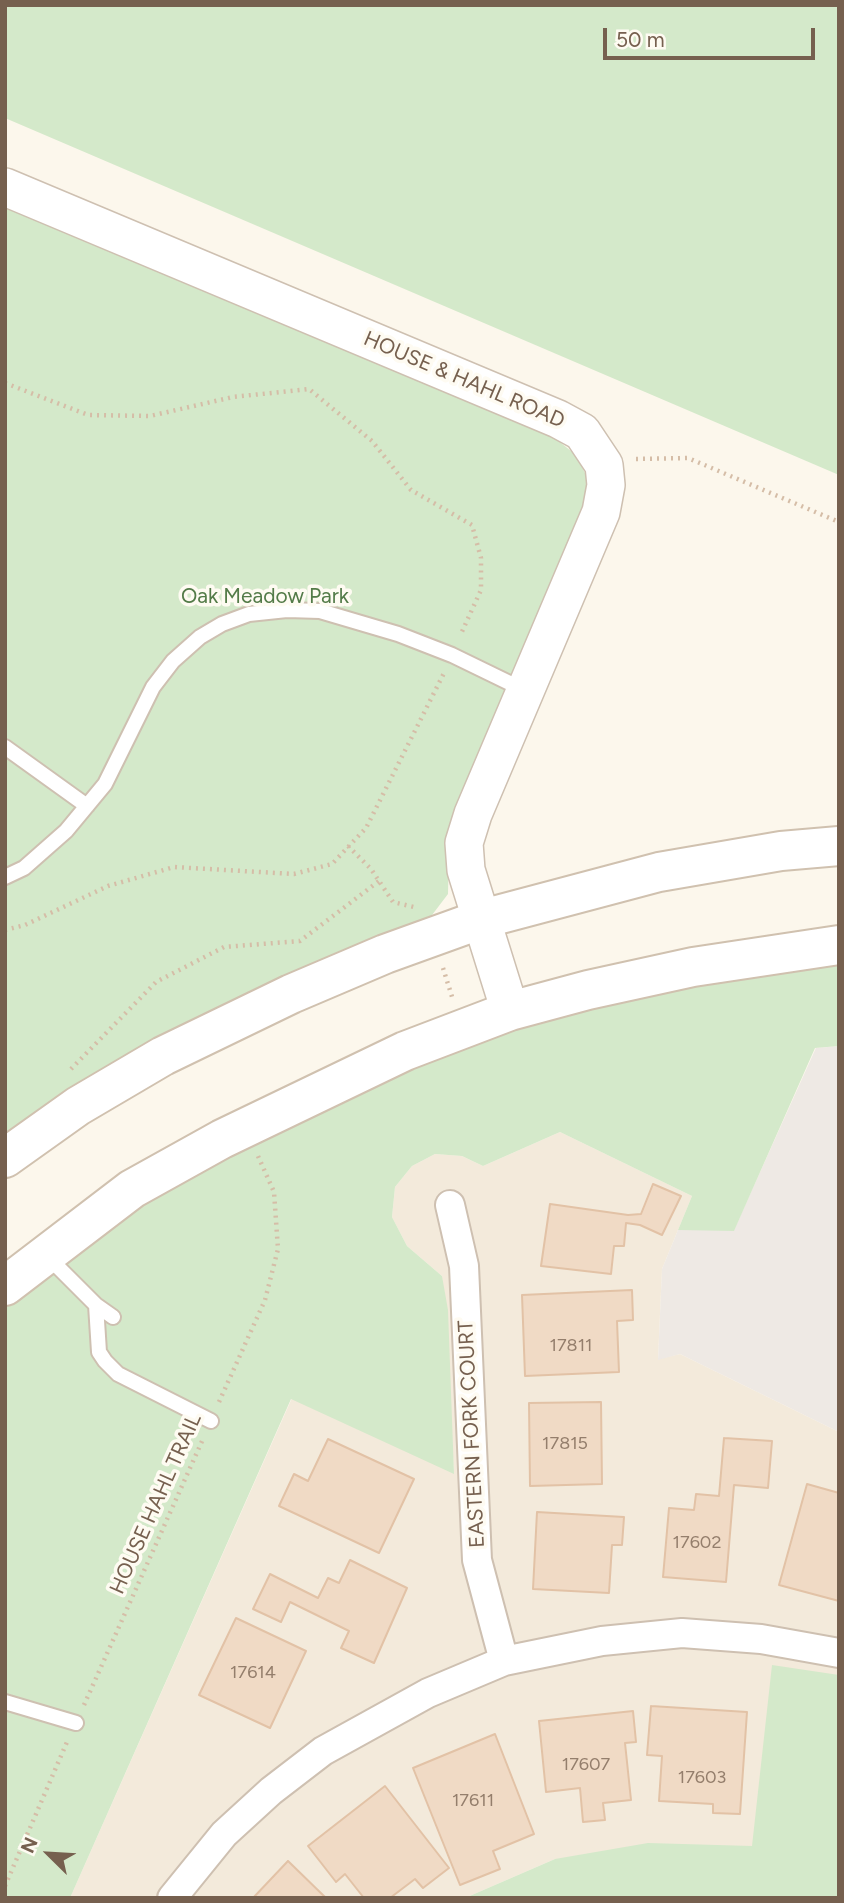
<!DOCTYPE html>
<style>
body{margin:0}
#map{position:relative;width:844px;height:1903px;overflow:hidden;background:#fcf7ec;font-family:Figtree,sans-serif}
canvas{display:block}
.frame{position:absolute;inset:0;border:7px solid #76604f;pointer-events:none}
.north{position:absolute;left:14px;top:1819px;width:70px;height:70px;-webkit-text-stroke:5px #fefbf2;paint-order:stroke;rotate:294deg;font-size:19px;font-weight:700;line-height:28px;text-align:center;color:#76604f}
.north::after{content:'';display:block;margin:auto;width:24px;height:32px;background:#76604f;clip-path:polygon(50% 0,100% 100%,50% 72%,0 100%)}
.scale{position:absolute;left:603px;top:28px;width:212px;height:32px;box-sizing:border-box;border:4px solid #76604f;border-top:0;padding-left:9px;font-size:21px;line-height:24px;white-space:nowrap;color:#76604f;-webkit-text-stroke:5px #fefbf2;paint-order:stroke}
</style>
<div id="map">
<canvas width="844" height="1903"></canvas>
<div class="frame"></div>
<div class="north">N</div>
<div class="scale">50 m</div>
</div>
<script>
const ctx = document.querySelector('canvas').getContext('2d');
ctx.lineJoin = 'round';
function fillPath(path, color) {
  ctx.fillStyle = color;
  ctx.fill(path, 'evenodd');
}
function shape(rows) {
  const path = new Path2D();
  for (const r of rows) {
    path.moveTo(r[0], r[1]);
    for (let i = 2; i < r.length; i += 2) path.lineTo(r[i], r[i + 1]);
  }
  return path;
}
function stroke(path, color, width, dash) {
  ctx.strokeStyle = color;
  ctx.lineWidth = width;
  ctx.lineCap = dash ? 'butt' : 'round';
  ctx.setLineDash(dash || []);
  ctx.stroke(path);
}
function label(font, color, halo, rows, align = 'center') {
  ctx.font = font + ' Figtree,sans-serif';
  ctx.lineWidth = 7;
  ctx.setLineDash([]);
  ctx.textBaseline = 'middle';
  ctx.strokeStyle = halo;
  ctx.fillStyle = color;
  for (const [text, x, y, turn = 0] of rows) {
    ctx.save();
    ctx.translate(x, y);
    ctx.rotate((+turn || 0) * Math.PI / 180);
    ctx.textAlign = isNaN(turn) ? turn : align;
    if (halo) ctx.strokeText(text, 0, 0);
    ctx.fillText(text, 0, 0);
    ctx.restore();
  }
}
fillPath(shape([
 [560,1132,692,1196,662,1269,658,1359,680,1354,839,1432,839,1867,555,1859,465,1898,70,1898,292,1398,454,1473,442,1276,407,1246,392,1217,395,1187,412,1166,435,1154,462,1156,483,1166]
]), '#f3eadb');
fillPath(shape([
 [839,1046,839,1432,680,1354,658,1360,662,1269,678,1230,734,1230,816,1048]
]), '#eee9e4');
fillPath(shape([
 [5,5,839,5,839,475,5,118],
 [5,205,551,435,576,455,586,475,588,507,449,839,448,894,429,919,5,1137],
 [839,963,839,1046,815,1048,734,1231,678,1230,692,1196,560,1132,483,1166,462,1156,435,1154,412,1166,395,1187,392,1217,407,1246,442,1276,448,1310,454,1474,291,1399,70,1898,5,1898,5,1303,81,1246,150,1200,228,1156,403,1072,517,1029,618,1003,714,982],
 [772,1665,839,1675,839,1898,465,1898,555,1859,648,1843,752,1846]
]), '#d4e9ca');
const building = shape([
 [653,1184,681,1196,662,1235,640,1225,626,1223,624,1246,614,1246,611,1274,541,1266,550,1204,628,1215,641,1214,653,1184],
 [632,1290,633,1320,617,1321,619,1372,525,1376,522,1295,632,1290],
 [601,1402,602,1484,530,1486,529,1403,601,1402],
 [724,1438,772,1441,768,1488,734,1485,726,1582,663,1577,669,1508,694,1510,696,1494,719,1496,724,1438],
 [328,1439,414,1479,379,1553,279,1506,294,1474,308,1481,328,1439],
 [807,1484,839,1493,839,1601,779,1585,807,1484],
 [537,1512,624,1517,622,1545,612,1545,609,1593,533,1589,537,1512],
 [350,1560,407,1588,374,1663,341,1648,349,1631,290,1602,281,1622,253,1609,270,1574,318,1598,328,1578,339,1583,350,1560],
 [236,1618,306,1651,270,1728,199,1695,236,1618],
 [651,1706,747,1712,740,1814,713,1813,713,1804,659,1801,662,1756,647,1755,651,1706],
 [633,1711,636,1742,625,1743,631,1800,603,1803,605,1820,583,1822,580,1788,546,1792,539,1721,633,1711],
 [495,1734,534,1834,493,1851,500,1869,460,1885,413,1768,495,1734],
 [385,1786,449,1868,423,1888,415,1879,390,1898,364,1898,345,1874,336,1882,308,1846,385,1786],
 [288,1861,326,1898,253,1898,288,1861]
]);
fillPath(building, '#f0dac5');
stroke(building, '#e2c2a6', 2);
const service = shape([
 [5,747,87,806],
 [5,877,24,868,66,831,105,784,153,687,173,661,200,637,222,624,249,614,287,610,320,611,398,634,452,655,524,690],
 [46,1255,96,1305,113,1317],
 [96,1305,99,1352,105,1361,118,1374,211,1421],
 [5,1702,76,1723]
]);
const minor = shape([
 [450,1205,464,1266,477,1560,504,1661],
 [172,1898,224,1834,271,1791,323,1751,428,1693,504,1661,602,1641,682,1633,761,1639,839,1653]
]);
const tertiary = shape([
 [5,187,558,419,582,432,604,465,606,485,601,512,473,814,464,843,466,870,510,1011]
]);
const secondary = shape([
 [5,1158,78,1106,163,1056,291,994,385,954,482,919,659,872,781,851,839,846],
 [5,1286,132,1189,222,1139,405,1051,510,1011,588,990,693,967,839,945]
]);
stroke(service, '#cec0b1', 18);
stroke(minor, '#cec0b1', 32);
stroke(tertiary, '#cec0b1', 40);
stroke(secondary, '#d0c1af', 42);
stroke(shape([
 [5,383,88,415,150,416,233,397,309,389,372,441,411,490,472,525,481,558,481,590,460,636],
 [636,459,688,458,839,522],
 [348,846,371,869,393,902,414,907],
 [5,930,25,925,108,886,174,867,294,874,332,864,366,828,444,673],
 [443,968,453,1000],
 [71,1069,156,982,224,947,300,941,379,881],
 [219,1402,265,1300,278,1249,274,1192,258,1156],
 [84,1705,203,1439],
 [5,1886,67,1742]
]), '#d5bda7', 4.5, [2, 5]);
stroke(service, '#fff', 14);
stroke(minor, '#fff', 28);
stroke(tertiary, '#fff', 37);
stroke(secondary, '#fff', 38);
label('18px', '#947e6c', null, [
 ["17811",571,1346],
 ["17815",565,1444],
 ["17602",697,1543],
 ["17614",253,1673],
 ["17607",586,1765],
 ["17603",702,1778],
 ["17611",473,1801]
]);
label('21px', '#76604f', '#fefbf2', [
 ["HOUSE & HAHL ROAD",464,380,23],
 ["EASTERN FORK COURT",472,1434,-93],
 ["HOUSE HAHL TRAIL",156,1504,-66]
]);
label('21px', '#537b48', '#fefbf2', [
 ["Oak Meadow Park",265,597]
]);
</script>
